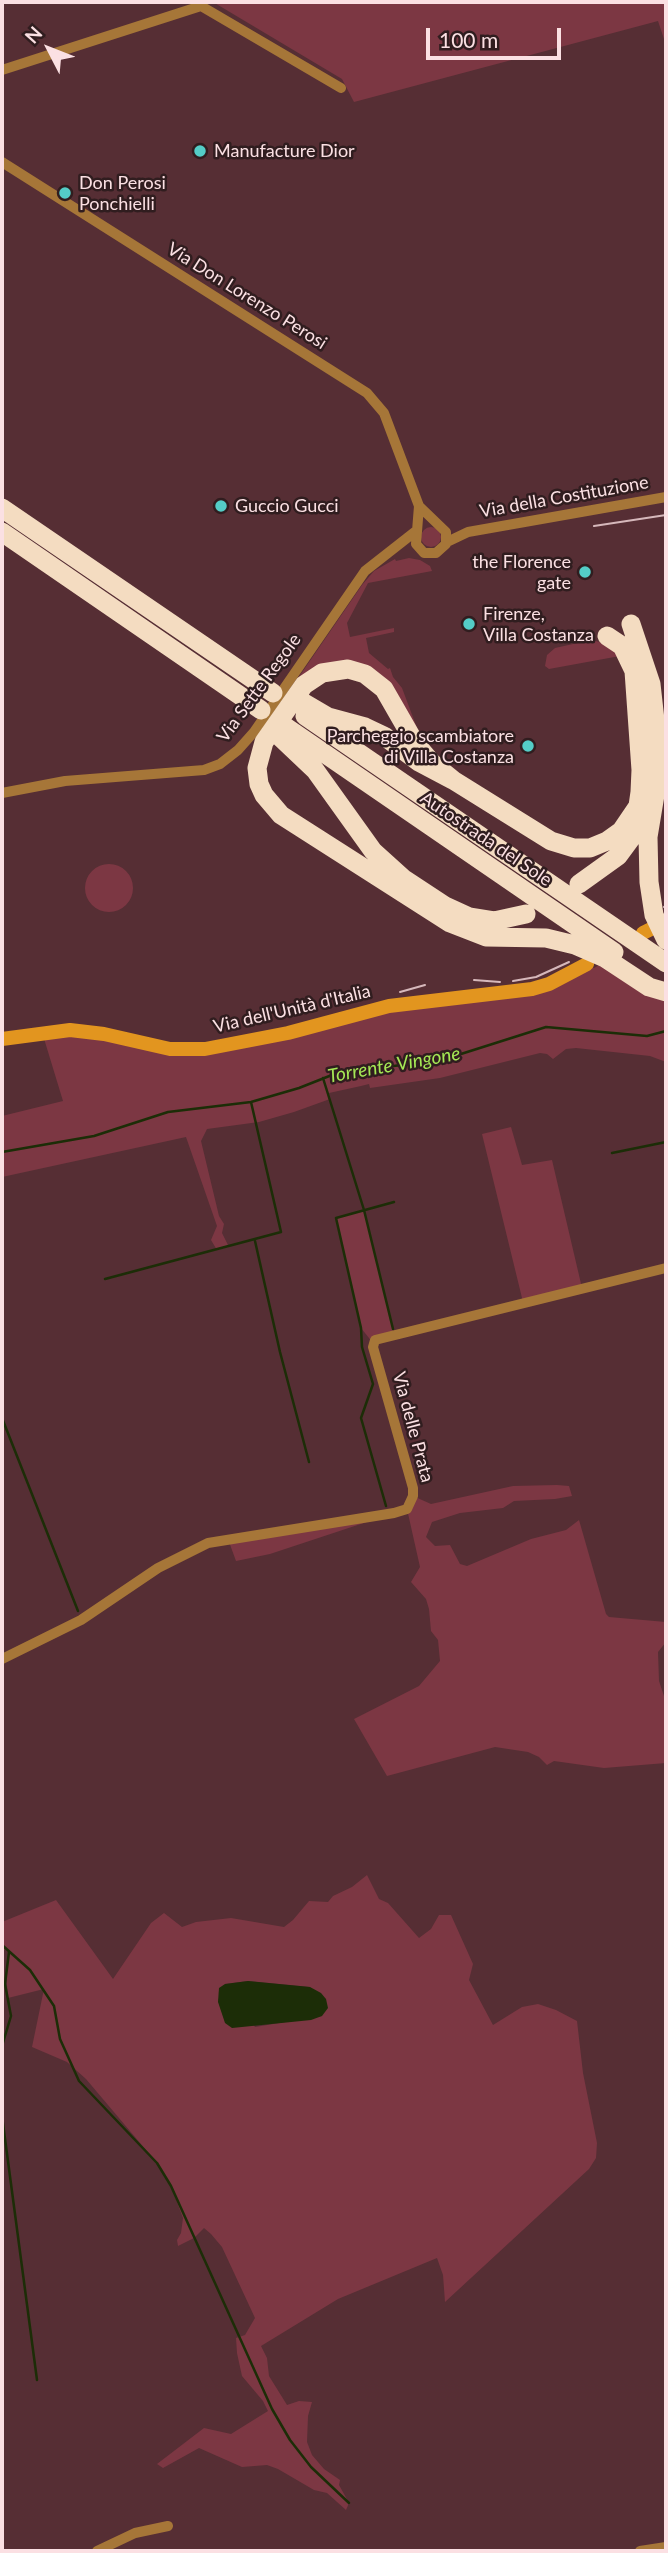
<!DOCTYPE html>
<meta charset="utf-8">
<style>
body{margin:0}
#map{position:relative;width:668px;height:2553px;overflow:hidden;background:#562e34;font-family:Lato,sans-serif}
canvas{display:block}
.frame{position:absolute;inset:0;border:4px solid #fbe0e3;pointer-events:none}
.north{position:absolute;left:14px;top:14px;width:70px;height:70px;-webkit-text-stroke:5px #301d1f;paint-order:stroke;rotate:312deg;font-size:19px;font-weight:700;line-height:28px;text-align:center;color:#fbe0e3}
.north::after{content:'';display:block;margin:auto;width:24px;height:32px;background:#fbe0e3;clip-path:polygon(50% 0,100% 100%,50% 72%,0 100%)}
.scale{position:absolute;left:426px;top:28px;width:135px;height:32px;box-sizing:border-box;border:4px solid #fbe0e3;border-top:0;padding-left:9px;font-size:21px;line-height:24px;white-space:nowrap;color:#fbe0e3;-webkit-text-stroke:5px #301d1f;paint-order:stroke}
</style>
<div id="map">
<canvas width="668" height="2553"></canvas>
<div class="frame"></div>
<div class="north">N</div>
<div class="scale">100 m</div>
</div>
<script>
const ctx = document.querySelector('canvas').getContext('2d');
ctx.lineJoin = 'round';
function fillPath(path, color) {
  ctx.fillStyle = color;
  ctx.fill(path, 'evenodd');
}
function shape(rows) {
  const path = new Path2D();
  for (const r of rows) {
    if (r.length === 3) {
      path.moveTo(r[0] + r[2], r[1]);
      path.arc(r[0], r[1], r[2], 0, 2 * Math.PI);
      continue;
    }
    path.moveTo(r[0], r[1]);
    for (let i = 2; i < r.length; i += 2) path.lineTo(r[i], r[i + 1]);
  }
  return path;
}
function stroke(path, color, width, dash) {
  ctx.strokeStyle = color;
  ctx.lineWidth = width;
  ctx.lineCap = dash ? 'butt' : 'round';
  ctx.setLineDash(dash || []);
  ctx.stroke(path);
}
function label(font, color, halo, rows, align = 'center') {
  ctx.font = font + ' Lato,sans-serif';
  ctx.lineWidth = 5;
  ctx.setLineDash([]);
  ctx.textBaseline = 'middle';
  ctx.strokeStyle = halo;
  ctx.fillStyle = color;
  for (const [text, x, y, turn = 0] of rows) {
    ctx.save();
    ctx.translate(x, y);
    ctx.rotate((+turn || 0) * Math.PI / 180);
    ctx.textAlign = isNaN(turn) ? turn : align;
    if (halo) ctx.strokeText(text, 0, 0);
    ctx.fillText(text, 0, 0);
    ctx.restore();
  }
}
fillPath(shape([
 [213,2,666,2,666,45,658,21,354,102,342,79],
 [431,537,10],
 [395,559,396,561,409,558,420,560,430,566,432,571,368,583,347,623,350,637,394,628,394,632,366,638,369,653,388,669,390,668,393,677,402,688,420,736,377,674,294,684,362,585,374,571],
 [591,640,600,642,620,656,549,669,545,666,547,655,555,648],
 [109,888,24],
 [608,960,666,992,666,1062,650,1056,576,1048,566,1049,553,1059,547,1054,540,1053,440,1078,370,1088,369,1084,361,1086,329,1093,330,1099,294,1112,259,1122,207,1129,201,1141,219,1216,224,1224,222,1233,229,1247,217,1250,211,1240,217,1226,186,1137,2,1177,2,1116,63,1101,42,1032,170,1049,350,1016,520,992,587,964,594,968],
 [511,1127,522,1165,552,1160,582,1288,523,1302,482,1134],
 [364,1210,393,1329,393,1334,373,1343,361,1328,336,1218],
 [557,1485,569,1486,572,1496,555,1499,514,1501,503,1508,460,1513,432,1522,426,1537,435,1546,450,1545,460,1564,467,1566,531,1539,566,1530,579,1520,606,1614,609,1617,666,1622,666,1642,658,1652,659,1681,666,1702,666,1763,604,1768,554,1761,547,1765,539,1757,528,1752,495,1747,387,1776,354,1719,419,1686,440,1661,438,1640,431,1631,429,1609,426,1599,411,1582,420,1567,407,1509,413,1496,431,1504,513,1486],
 [394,1513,270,1554,236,1561,228,1539],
 [367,1875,379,1899,388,1903,419,1938,431,1929,439,1915,451,1915,473,1964,469,1980,493,2025,522,2007,538,2004,556,2010,577,2021,583,2073,597,2143,596,2158,589,2169,445,2302,443,2275,437,2258,338,2299,261,2346,267,2358,269,2376,287,2405,299,2401,312,2402,308,2416,307,2442,312,2455,324,2469,340,2480,339,2485,349,2503,346,2510,327,2493,314,2490,278,2469,267,2465,242,2467,199,2448,163,2468,157,2464,204,2428,231,2434,268,2411,263,2401,242,2376,237,2353,236,2338,245,2335,255,2318,222,2247,211,2234,204,2228,194,2238,178,2246,177,2240,181,2233,183,2218,171,2186,157,2163,86,2079,67,2062,32,2047,44,1989,8,1998,6,1972,9,1952,2,1948,2,1922,56,1900,113,1979,151,1923,164,1913,182,1927,196,1922,231,1918,284,1927,293,1920,309,1901,328,1902,333,1896,352,1887],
 [248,1981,310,1987,322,2016,255,2027,225,1984]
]), '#7c3743');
fillPath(shape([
 [248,1981,310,1987,321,1993,326,1999,328,2008,322,2016,311,2020,232,2028,225,2023,218,2002,219,1988,225,1984]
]), '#1c2d07');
stroke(shape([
 [323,1078,364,1210,393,1329],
 [2,1152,94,1136,168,1112,251,1102,299,1088,337,1073,442,1060,546,1027,647,1036,666,1031],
 [612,1153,666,1142],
 [255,1241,280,1352,309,1462],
 [105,1279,281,1232,251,1102],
 [2,1418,78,1611],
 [386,1506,361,1418,373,1384,362,1347,361,1328,336,1218,394,1202],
 [2,1945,30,1970,54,2006,60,2039,79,2081,157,2163,171,2186,272,2409,290,2440,311,2467,349,2503],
 [2,2046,11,2016,5,1984,9,1952],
 [2,2116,37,2380]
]), '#1c2d07', 2.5);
stroke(shape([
 [199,2,201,6,341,88],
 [2,70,201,6],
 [2,162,367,393,384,413,419,506,416,544,424,553,436,553,446,544,446,532,419,506],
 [447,542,468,532,666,497],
 [2,793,65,781,204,770,220,764,238,750,254,732,365,571,416,531],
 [2,1659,81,1620,158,1568,208,1543,394,1513,407,1509,413,1496,413,1488,373,1347,375,1340,666,1268],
 [97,2551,135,2533,168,2526],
 [640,2551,666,2547]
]), '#a67638', 10);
stroke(shape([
 [643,933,653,928],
 [2,1039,70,1030,104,1034,170,1049,205,1049,288,1033,389,1006,532,989,549,984,587,964]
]), '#e2951f', 14);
stroke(shape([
 [2,508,273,693],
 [2,532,261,710],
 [631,624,651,684,656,729,657,783,648,837,649,882,654,915,666,940],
 [299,700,328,717,365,727,384,736,419,762,453,780,551,841,574,848,590,848,607,841,621,831,638,806,640,792,641,770,634,671,622,646,607,636],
 [305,716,666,963],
 [283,725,614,952],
 [277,734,315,770,373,851,404,879,445,906,469,917,494,921,526,914],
 [453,780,432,763,415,743,384,689,365,674,348,669,322,673,304,685,264,742,257,768,259,784,264,795,281,815,450,923,486,937,546,938,575,945,605,958,649,987,666,992],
 [579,884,618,856,632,837,641,818]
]), '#f4dcc1', 19);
stroke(shape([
 [594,526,666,515],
 [664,907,666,906],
 [474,980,500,982],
 [513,981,536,977,569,962],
 [400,992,425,985]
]), '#d6b8bb', 2);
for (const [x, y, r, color] of [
 [200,151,7,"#54cdc7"],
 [65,193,7,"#54cdc7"],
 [221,506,7,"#54cdc7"],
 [585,572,7,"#54cdc7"],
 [469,624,7,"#54cdc7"],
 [528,746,7,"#54cdc7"]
]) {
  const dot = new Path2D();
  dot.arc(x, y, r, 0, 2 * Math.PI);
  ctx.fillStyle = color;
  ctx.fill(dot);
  stroke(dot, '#301d1f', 2.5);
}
label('18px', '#fbe0e3', '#301d1f', [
 ["Manufacture Dior",214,151],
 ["Don Perosi",79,183],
 ["Ponchielli",79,204],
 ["Guccio Gucci",235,506],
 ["the Florence",571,562,"right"],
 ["gate",571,583,"right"],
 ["Firenze,",483,614],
 ["Villa Costanza",483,635],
 ["Parcheggio scambiatore",514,736,"right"],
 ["di Villa Costanza",514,757,"right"]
], 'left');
label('18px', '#fbe0e3', '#301d1f', [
 ["Via Don Lorenzo Perosi",247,296,32],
 ["Via della Costituzione",564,497,-10],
 ["Via Sette Regole",259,688,-54],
 ["Autostrada del Sole",486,839,34],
 ["Via dell'Unità d'Italia",292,1009,-13],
 ["Via delle Prata",413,1427,75]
]);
label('italic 19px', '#a5e955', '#301d1f', [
 ["Torrente Vingone",394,1065,-10]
]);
</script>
